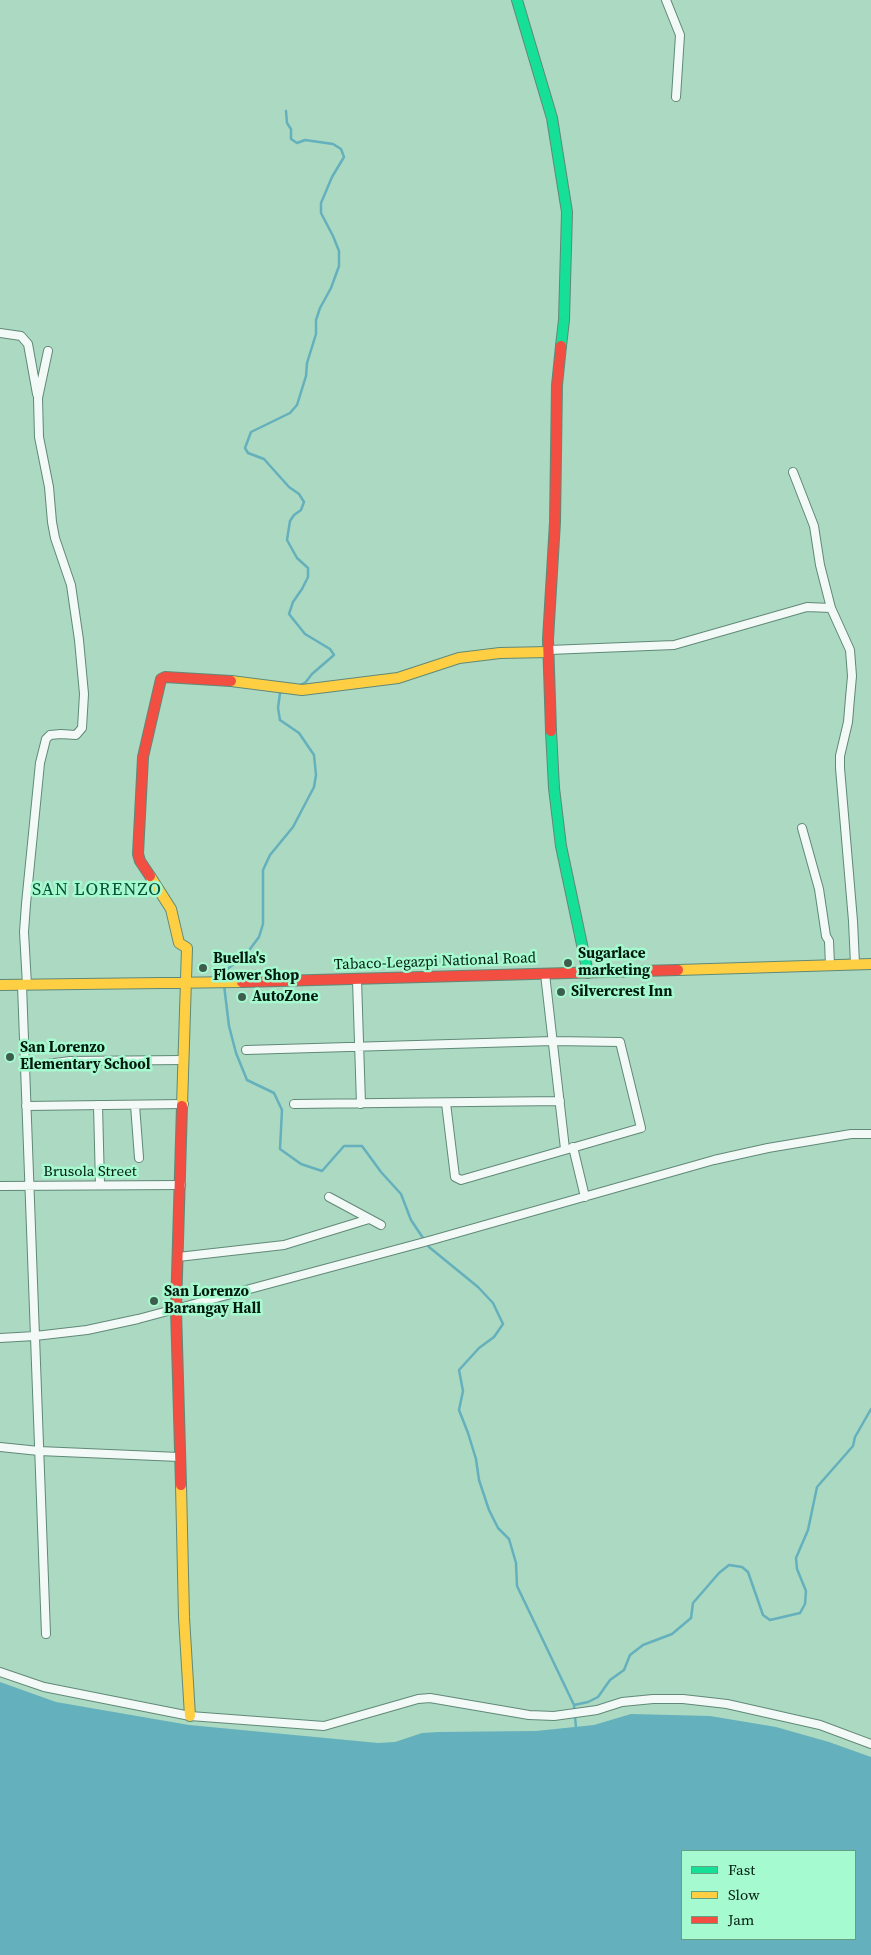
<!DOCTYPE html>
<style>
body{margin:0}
#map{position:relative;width:871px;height:1955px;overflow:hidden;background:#acd9c2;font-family:"Source Serif 4",serif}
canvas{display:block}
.legend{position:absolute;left:681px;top:1850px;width:175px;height:90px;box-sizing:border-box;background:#a5facf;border:1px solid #63a182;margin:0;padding:6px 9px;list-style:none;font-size:15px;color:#011b0f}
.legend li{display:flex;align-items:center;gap:10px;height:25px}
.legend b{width:25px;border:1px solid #63a182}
</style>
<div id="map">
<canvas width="871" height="1955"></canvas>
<ul class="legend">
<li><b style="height:6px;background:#16e098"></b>Fast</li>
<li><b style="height:6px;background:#ffcf43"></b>Slow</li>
<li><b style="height:6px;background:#f24e42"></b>Jam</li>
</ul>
</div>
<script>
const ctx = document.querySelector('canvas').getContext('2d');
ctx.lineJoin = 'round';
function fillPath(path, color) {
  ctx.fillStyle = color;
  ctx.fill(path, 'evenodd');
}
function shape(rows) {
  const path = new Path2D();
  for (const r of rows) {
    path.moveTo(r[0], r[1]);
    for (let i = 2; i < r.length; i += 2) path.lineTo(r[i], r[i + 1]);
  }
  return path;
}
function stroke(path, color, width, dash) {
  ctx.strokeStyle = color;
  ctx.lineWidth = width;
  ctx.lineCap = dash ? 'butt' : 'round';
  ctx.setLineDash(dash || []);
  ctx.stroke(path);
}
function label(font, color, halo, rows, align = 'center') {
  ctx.font = font + ' "Source Serif 4",serif';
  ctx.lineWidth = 5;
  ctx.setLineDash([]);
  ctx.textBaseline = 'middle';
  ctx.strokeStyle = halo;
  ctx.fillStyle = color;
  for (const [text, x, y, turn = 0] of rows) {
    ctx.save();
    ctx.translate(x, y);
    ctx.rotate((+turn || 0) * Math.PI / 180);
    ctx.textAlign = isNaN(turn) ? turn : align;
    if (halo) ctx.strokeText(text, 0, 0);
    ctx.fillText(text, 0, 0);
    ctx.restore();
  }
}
fillPath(shape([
 [0,1682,56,1702,189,1725,378,1743,395,1742,422,1733,439,1732,536,1731,594,1725,631,1714,710,1716,776,1727,829,1742,871,1757,871,1955,0,1955],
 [682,1851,855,1851,855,1939,682,1939]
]), '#64b0bc');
stroke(shape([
 [286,111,287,123,291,129,291,139,297,143,305,140,333,144,341,149,344,157,332,177,321,203,321,213,333,236,339,251,339,266,331,288,320,308,316,320,316,334,307,363,306,376,297,405,290,413,251,432,245,448,248,453,264,459,289,487,299,494,304,502,301,510,294,515,290,521,287,540,297,558,308,568,308,577,302,589,293,602,289,614,305,634,330,649,334,655,312,674,305,683,300,685],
 [224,979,224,972,247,953,259,937,263,924,263,870,270,855,293,827,314,787,316,775,314,755,299,733,280,720,278,708,280,693,285,691],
 [224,985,229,1026,236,1053,247,1080,274,1093,282,1110,280,1149,301,1164,322,1171,344,1146,362,1146,381,1172,401,1194,411,1220,429,1247,478,1287,493,1303,503,1324,494,1337,479,1348,459,1370,463,1391,459,1410,468,1433,476,1459,479,1480,489,1510,498,1528,509,1539,516,1563,517,1586,574,1705,576,1728],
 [574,1705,588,1702,598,1697,610,1680,624,1670,630,1655,643,1645,672,1634,691,1618,693,1603,719,1573,729,1565,742,1567,748,1572,763,1615,770,1620,800,1613,805,1604,806,1591,797,1569,796,1558,808,1530,817,1487,853,1446,855,1437,871,1409]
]), '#64b0bc', 2.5);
const street = shape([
 [666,0,680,35,676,97],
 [0,333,21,336,28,344,37,394],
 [793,472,814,526,820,565,831,608,850,650,852,676,850,698,848,722,840,756,840,768,853,921,855,964],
 [549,650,674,645,807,607,831,608],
 [802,828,819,889,826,936,829,941,830,965],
 [545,974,565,1149],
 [357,980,361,1104],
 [22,985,46,1634],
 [27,985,24,932,26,904,40,763,46,739,50,735,61,734,76,735,82,728,84,694,79,640,71,585,55,538,52,522,49,487,39,437,38,398,48,351],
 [246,1050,553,1041,620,1042,641,1128,461,1180,455,1177,446,1103],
 [24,1067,70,1061,184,1060],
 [294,1104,560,1101],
 [98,1105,100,1185],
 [135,1105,139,1158],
 [26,1106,184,1104],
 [573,1147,585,1197],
 [0,1186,181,1185],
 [329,1197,381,1225],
 [178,1257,284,1245,369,1219],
 [0,1338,35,1336,87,1330,138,1319,432,1240,714,1160,768,1148,851,1134,871,1134],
 [0,1447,39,1451,179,1457],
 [0,1672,44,1687,190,1716,324,1726,418,1699,430,1698,529,1715,554,1716,597,1710,622,1702,653,1699,683,1699,727,1704,820,1725,871,1744]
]);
const fast = shape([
 [517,0,552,118,567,212,564,320,561,346],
 [551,731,554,788,561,846,588,973]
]);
const slow = shape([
 [231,681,302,690,398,678,459,658,500,653,549,652],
 [150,876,171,909,179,943,187,948,182,1106],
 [678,970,871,964],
 [0,985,242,982],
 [181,1485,184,1617,190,1716]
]);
const jam = shape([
 [551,731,548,639,555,522,557,385,561,346],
 [150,876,140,861,138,854,143,757,161,679,165,677,231,681],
 [242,982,678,970],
 [181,1485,176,1309,182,1106]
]);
stroke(street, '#608978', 10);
stroke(fast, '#608978', 12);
stroke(slow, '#608978', 12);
stroke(jam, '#608978', 12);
stroke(street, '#f3f9f6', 8);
stroke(fast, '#16e098', 10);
stroke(slow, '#ffcf43', 10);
stroke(jam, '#f24e42', 10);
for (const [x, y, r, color] of [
 [568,963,5,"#3d5e4e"],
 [203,968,5,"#3d5e4e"],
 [561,992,5,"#3d5e4e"],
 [242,997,5,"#3d5e4e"],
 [10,1057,5,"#3d5e4e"],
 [154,1301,5,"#3d5e4e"]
]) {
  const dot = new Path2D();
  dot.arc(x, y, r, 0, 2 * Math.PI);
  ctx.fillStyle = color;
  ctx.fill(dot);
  stroke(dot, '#a5facf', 2);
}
label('bold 15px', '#011b0f', '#a5facf', [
 ["Sugarlace",578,954],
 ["marketing",578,971],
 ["Buella's",213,959],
 ["Flower Shop",213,976],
 ["Silvercrest Inn",571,992],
 ["AutoZone",252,997],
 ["San Lorenzo",20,1048],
 ["Elementary School",20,1065],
 ["San Lorenzo",164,1292],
 ["Barangay Hall",164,1309]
], 'left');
label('15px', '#011b0f', '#a5facf', [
 ["Tabaco-Legazpi National Road",435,962,-2],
 ["Brusola Street",90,1172]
]);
ctx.letterSpacing = '1px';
label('18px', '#075136', '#a5facf', [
 ["SAN LORENZO",97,890]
]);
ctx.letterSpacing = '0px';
</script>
